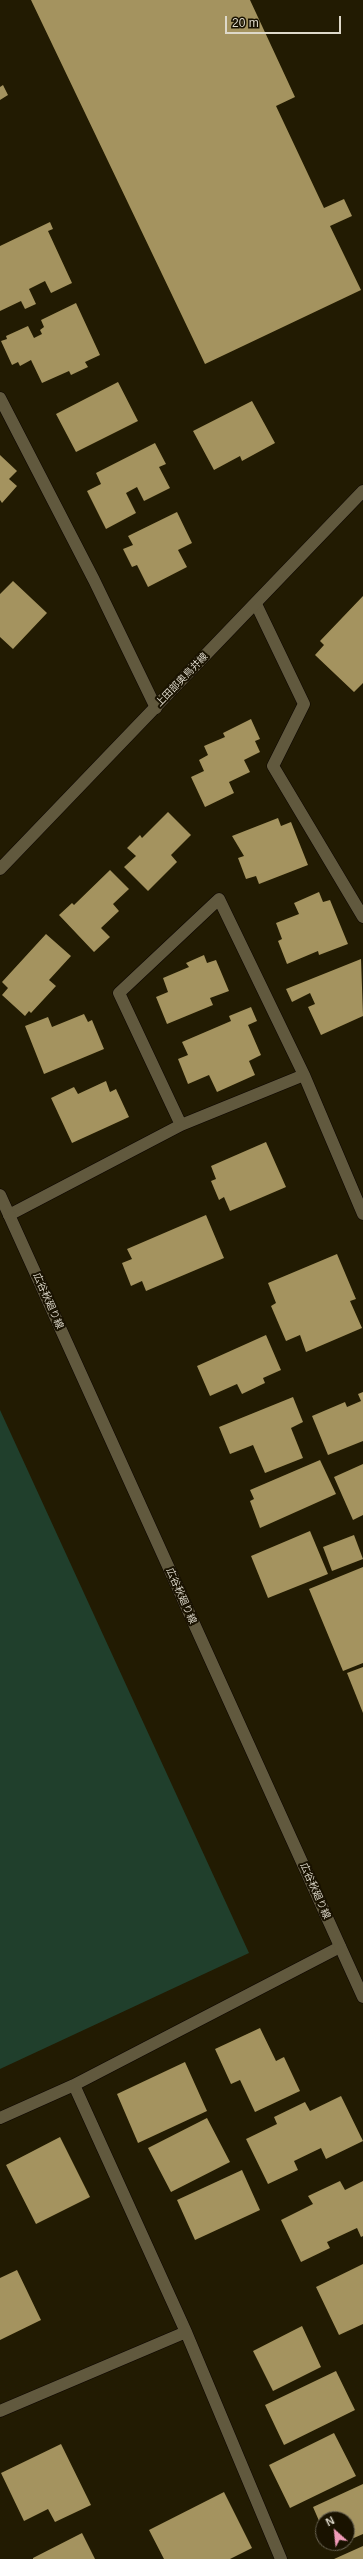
<!DOCTYPE html>
<meta charset="utf-8">
<style>
body{margin:0}
#map{position:relative;width:363px;height:2559px;overflow:hidden;background:#221b02;font-family:Arial,sans-serif}
canvas{display:block}
.north{position:absolute;left:315px;top:2511px;width:40px;height:40px;box-sizing:border-box;background:#191200;border:1px solid #686251;border-radius:50%;rotate:333deg;font-size:11px;font-weight:700;line-height:16px;text-align:center;color:#ded9ca}
.north::after{content:'';display:block;margin:auto;width:14px;height:18px;background:#ef9ab8;clip-path:polygon(50% 0,100% 100%,50% 72%,0 100%)}
.scale{position:absolute;left:225px;top:16px;width:116px;height:18px;box-sizing:border-box;border:2px solid #ded9ca;border-top:0;padding-left:5px;font-size:12px;line-height:14px;white-space:nowrap;color:#ded9ca;-webkit-text-stroke:3px #191200;paint-order:stroke}
</style>
<div id="map">
<canvas width="363" height="2559"></canvas>
<div class="north">N</div>
<div class="scale">20 m</div>
</div>
<script>
const ctx = document.querySelector('canvas').getContext('2d');
ctx.lineJoin = 'round';
function fillPath(path, color) {
  ctx.fillStyle = color;
  ctx.fill(path, 'evenodd');
}
function shape(rows) {
  const path = new Path2D();
  for (const r of rows) {
    path.moveTo(r[0], r[1]);
    for (let i = 2; i < r.length; i += 2) path.lineTo(r[i], r[i + 1]);
  }
  return path;
}
function stroke(path, color, width, dash) {
  ctx.strokeStyle = color;
  ctx.lineWidth = width;
  ctx.lineCap = dash ? 'butt' : 'round';
  ctx.setLineDash(dash || []);
  ctx.stroke(path);
}
function label(font, color, halo, rows, align = 'center') {
  ctx.font = font + ' Arial,"Noto Sans JP",sans-serif';
  ctx.lineWidth = 4;
  ctx.setLineDash([]);
  ctx.textBaseline = 'middle';
  ctx.strokeStyle = halo;
  ctx.fillStyle = color;
  for (const [text, x, y, turn = 0] of rows) {
    ctx.save();
    ctx.translate(x, y);
    ctx.rotate((+turn || 0) * Math.PI / 180);
    ctx.textAlign = isNaN(turn) ? turn : align;
    if (halo) ctx.strokeText(text, 0, 0);
    ctx.fillText(text, 0, 0);
    ctx.restore();
  }
}
fillPath(shape([
 [0,1410,249,1953,0,2069]
]), '#203f2c');
fillPath(shape([
 [31,0,250,0,295,97,276,106,324,208,344,199,352,216,330,226,361,290,205,364],
 [3,85,8,95,0,100,0,87],
 [50,222,53,229,48,231,72,283,51,293,45,281,29,289,36,304,25,309,21,301,0,311,0,246],
 [76,303,100,355,85,362,88,367,71,375,69,371,42,383,31,360,20,366,18,362,12,365,1,341,7,339,6,336,28,326,34,338,42,334,40,330,44,327,41,320],
 [118,382,138,421,76,452,56,414],
 [252,401,275,443,242,461,240,456,214,470,193,431],
 [155,443,166,464,159,467,170,488,144,501,137,487,126,493,136,513,106,529,87,491,101,484,96,473],
 [0,455,17,471,9,479,17,486,2,503,0,500],
 [177,512,192,543,178,550,187,567,148,587,137,565,132,567,123,549,133,545,128,536],
 [13,581,47,613,13,649,0,637,0,594],
 [363,596,363,683,354,692,315,655,324,645,320,641],
 [251,719,260,739,255,741,260,752,244,760,250,772,229,782,234,793,205,807,191,777,204,771,199,760,208,755,204,746,225,737,223,733],
 [168,812,191,835,171,855,177,862,148,891,124,867,136,856,127,848,140,835,142,838],
 [278,818,281,826,291,822,308,865,259,884,256,876,246,879,238,858,244,856,232,836],
 [110,870,129,889,113,904,119,911,101,928,110,937,94,952,59,915,72,903,74,905],
 [319,892,323,902,330,900,348,944,319,955,318,951,287,964,278,941,282,939,276,923,299,914,294,903],
 [46,934,71,956,49,980,56,986,31,1013,29,1011,25,1016,2,995,8,988,2,982],
 [204,955,207,963,216,960,229,991,210,998,213,1005,167,1024,156,997,168,992,163,978,189,967,186,963],
 [361,959,363,1016,321,1035,308,1007,315,1004,310,993,292,1002,286,989],
 [251,1007,257,1021,248,1025,261,1055,249,1061,255,1075,217,1092,209,1075,188,1084,178,1059,188,1055,182,1042,231,1021,229,1016],
 [84,1014,88,1022,92,1020,104,1049,44,1074,25,1026,48,1017,52,1027],
 [106,1081,110,1092,116,1089,129,1117,72,1143,51,1098,74,1087,78,1094],
 [266,1142,286,1187,230,1211,224,1197,219,1200,211,1181,216,1179,211,1166],
 [206,1215,224,1258,146,1291,142,1281,131,1286,122,1263,132,1259,127,1249],
 [337,1254,356,1299,350,1301,362,1328,306,1352,300,1335,286,1341,271,1306,276,1303,268,1283],
 [266,1335,281,1370,263,1378,265,1383,242,1394,237,1384,210,1396,197,1366],
 [363,1392,363,1441,328,1455,312,1416,345,1402,347,1407,361,1401,358,1394],
 [293,1397,303,1422,291,1428,303,1458,265,1473,253,1445,230,1454,219,1427],
 [320,1460,336,1494,260,1528,250,1501,254,1499,250,1490],
 [363,1464,363,1515,353,1520,334,1477],
 [310,1531,328,1574,268,1598,251,1556],
 [354,1535,363,1559,332,1571,323,1547],
 [363,1567,363,1663,343,1671,309,1589],
 [363,1667,363,1713,347,1673],
 [260,2028,276,2061,284,2057,300,2091,255,2112,240,2080,231,2084,215,2049],
 [185,2062,207,2111,138,2143,117,2094],
 [341,2096,363,2141,326,2159,321,2148,294,2161,298,2170,268,2184,246,2139,277,2124,274,2117,305,2102,310,2111],
 [207,2118,230,2162,171,2192,148,2148],
 [60,2137,90,2197,36,2224,6,2165],
 [242,2170,260,2210,195,2240,177,2200],
 [340,2181,345,2190,363,2181,363,2236,361,2237,357,2228,327,2242,330,2248,301,2262,281,2220,313,2204,308,2196],
 [363,2264,363,2324,339,2335,316,2287],
 [17,2270,41,2320,0,2340,0,2278],
 [302,2326,321,2367,273,2391,253,2351],
 [336,2371,355,2410,284,2445,265,2405],
 [334,2433,356,2476,290,2508,269,2465],
 [61,2444,91,2505,55,2522,48,2509,24,2521,1,2473],
 [363,2484,363,2534,347,2541,347,2519,323,2519,323,2530,313,2507],
 [224,2492,252,2548,230,2559,164,2559,149,2530],
 [82,2533,95,2559,33,2559,33,2558],
 [329,2543,343,2543,331,2549],
 [363,2546,363,2559,334,2559]
]), '#a4935f');
const street = shape([
 [0,398,94,580,156,708],
 [256,604,304,704,273,766,363,917],
 [181,1125,119,993,219,899,304,1075,363,1214],
 [9,1215,181,1125,304,1075],
 [74,2085,186,2332,281,2559],
 [0,2118,74,2085,340,1947],
 [0,2411,186,2332]
]);
const secondary = shape([
 [0,869,363,491],
 [0,1195,363,1997]
]);
stroke(street, '#0c0500', 13);
stroke(secondary, '#0c0500', 13);
stroke(street, '#61593e', 12);
stroke(secondary, '#61593e', 12);
label('10px', '#ded9ca', '#191200', [
 ["上田部奥鳥井線",182,680,-46],
 ["広谷秋廻り線",48,1301,66],
 ["広谷秋廻り線",181,1596,66],
 ["広谷秋廻り線",315,1891,66]
]);
</script>
